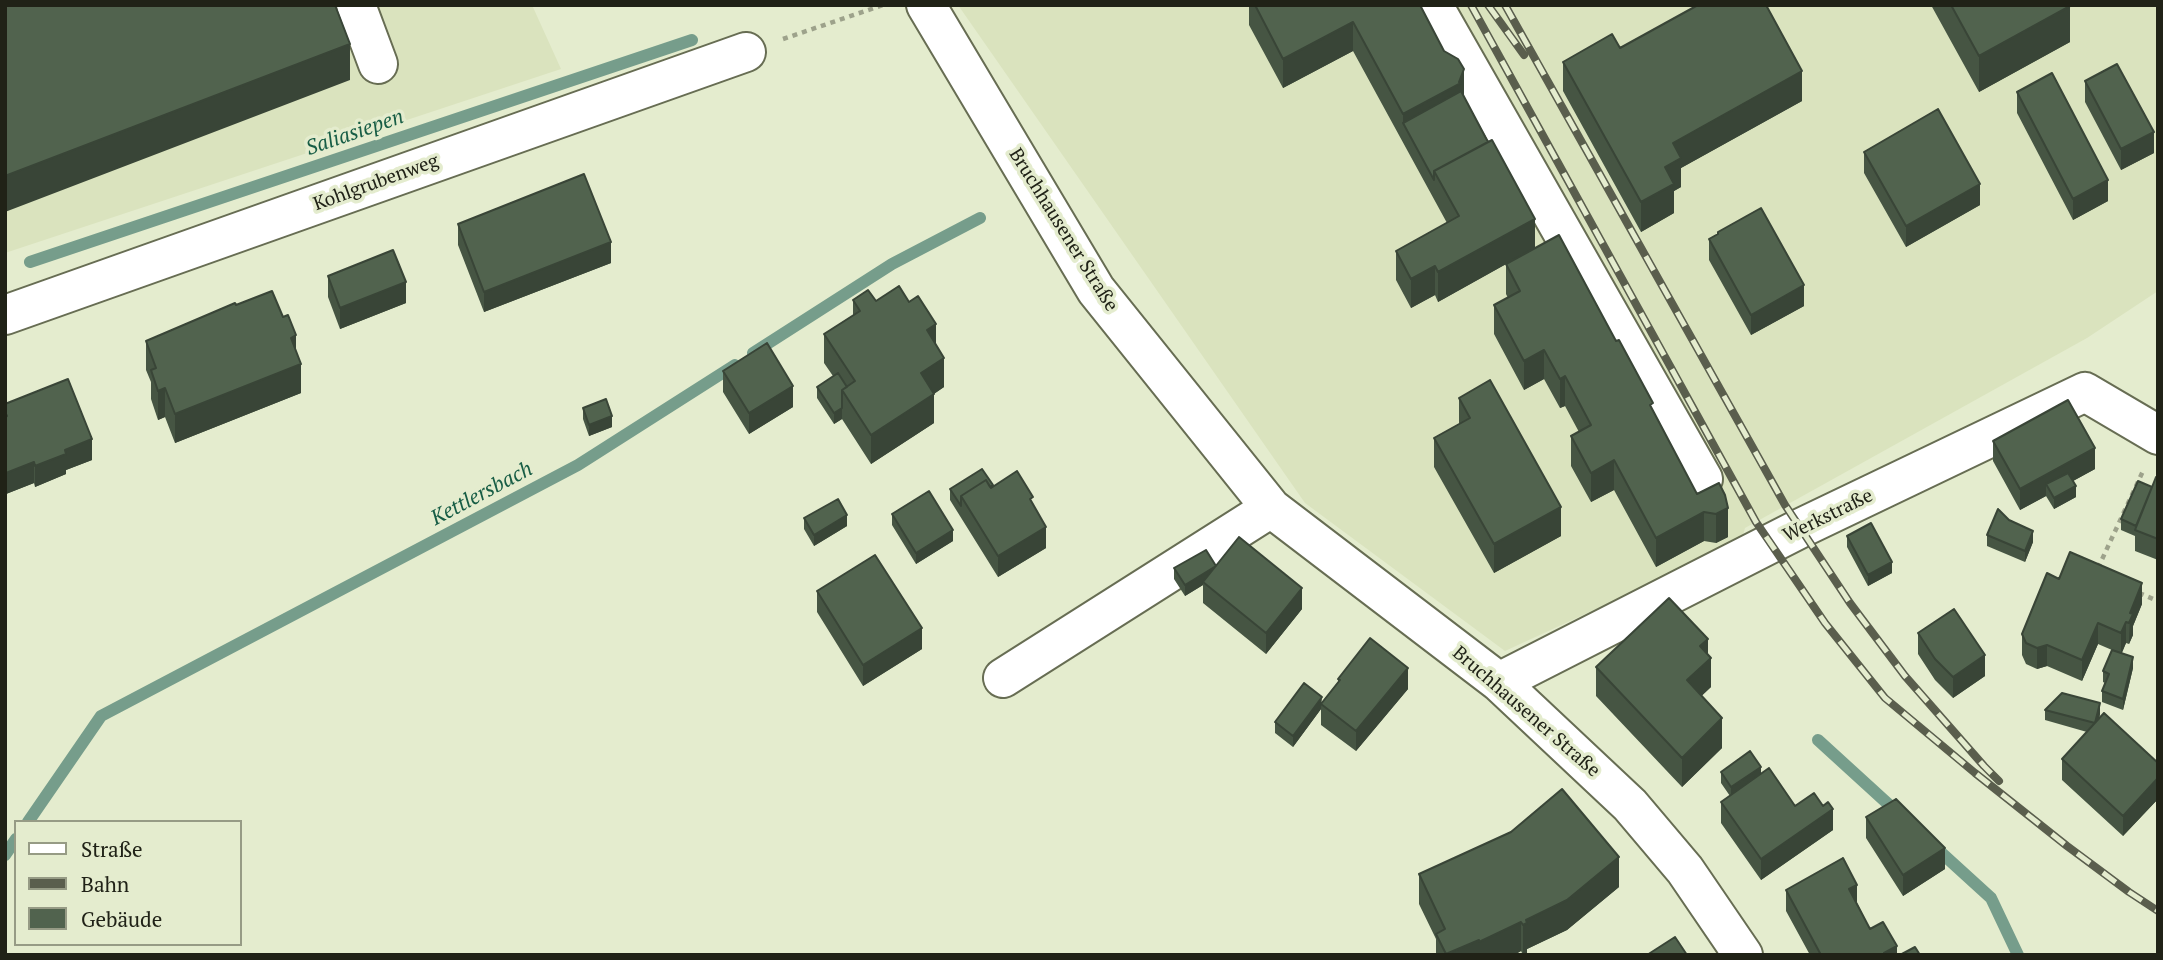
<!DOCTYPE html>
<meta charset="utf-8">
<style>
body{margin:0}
#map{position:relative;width:2163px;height:960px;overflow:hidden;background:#e4ecce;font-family:"PT Serif",serif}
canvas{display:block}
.frame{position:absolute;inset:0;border:7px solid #202217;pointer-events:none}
.legend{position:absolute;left:14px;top:820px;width:228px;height:126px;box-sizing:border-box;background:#e4ecce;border:2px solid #969b85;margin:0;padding:9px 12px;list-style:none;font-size:21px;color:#202217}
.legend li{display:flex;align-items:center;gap:14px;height:35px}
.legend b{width:35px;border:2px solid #969b85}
</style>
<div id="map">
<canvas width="2163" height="960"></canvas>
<div class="frame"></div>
<ul class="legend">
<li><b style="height:9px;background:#fff"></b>Straße</li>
<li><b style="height:9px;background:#5a5e4d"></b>Bahn</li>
<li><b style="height:19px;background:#51634e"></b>Gebäude</li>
</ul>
</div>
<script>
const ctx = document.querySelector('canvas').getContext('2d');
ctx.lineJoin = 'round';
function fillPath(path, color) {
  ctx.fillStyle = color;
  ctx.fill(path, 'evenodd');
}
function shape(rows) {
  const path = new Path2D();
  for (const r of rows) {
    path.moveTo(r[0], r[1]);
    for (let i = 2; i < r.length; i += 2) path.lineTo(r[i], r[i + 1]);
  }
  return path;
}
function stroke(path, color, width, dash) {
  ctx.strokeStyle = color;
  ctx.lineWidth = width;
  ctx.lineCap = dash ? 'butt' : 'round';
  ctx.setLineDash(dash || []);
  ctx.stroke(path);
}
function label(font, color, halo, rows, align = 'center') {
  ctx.font = font + ' "PT Serif",serif';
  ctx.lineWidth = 7;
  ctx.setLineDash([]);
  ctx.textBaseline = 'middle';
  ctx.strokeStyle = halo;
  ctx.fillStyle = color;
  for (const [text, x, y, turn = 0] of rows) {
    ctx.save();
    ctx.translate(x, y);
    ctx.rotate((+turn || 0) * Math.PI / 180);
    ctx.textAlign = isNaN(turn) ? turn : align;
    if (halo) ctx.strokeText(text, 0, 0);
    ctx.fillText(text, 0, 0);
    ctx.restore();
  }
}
fillPath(shape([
 [5,5,532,5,561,69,5,253],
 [958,5,2158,5,2158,291,2087,338,1745,528,1741,542,1505,651,1305,503]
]), '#dae3be');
stroke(shape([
 [30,262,692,40],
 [753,353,892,264,980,218],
 [1818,740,1898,813],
 [28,822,101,716,578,465,735,365],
 [1935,847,1991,898,2018,955],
 [5,855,16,839]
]), '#769d8b', 12);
const minor = shape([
 [356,5,378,64],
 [926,5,1096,290,1271,508,1499,682,1630,805,1685,870,1743,955],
 [1433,5,1703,479],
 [5,315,746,52],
 [1003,678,1271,508],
 [1499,682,1801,528,2085,392,2158,435]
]);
stroke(minor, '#676d53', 42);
stroke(shape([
 [783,39,883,5],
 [2098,568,2143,471],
 [2139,593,2158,601]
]), '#9da28b', 4.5, [5, 5]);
stroke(minor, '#fff', 38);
const rail = shape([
 [1471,5,1756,522,1825,623,1885,698,1975,773,2067,846,2129,892,2158,911],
 [1488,5,1524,55],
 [1505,5,1785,505,1850,603,1905,676,1984,766,1999,781]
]);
stroke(rail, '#5a5e4d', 8);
stroke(rail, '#e4ecce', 5, [16]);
fillPath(shape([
 [1249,5,1420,5,1535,248,1653,410,1697,494,1719,483,1728,537,1716,543,1704,541,1656,567,1614,490,1591,502,1571,466,1571,436,1579,432,1565,406,1560,408,1544,379,1524,390,1494,334,1494,305,1508,298,1506,294,1506,264,1438,302,1435,295,1411,308,1396,280,1396,251,1447,223,1353,51,1283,88,1249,25],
 [1931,5,2070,5,2070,42,1979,92],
 [1620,48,1802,101,1681,168,1681,187,1674,191,1674,213,1641,232,1563,91,1563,62],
 [2085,81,2154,153,2121,170,2085,102],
 [2017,92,2108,201,2073,220,2017,113],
 [1864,152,1980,205,1906,247,1864,173],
 [458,224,611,263,484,312,458,245],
 [1718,232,1804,306,1751,335,1709,260,1709,239,1718,234],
 [328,276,406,303,340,329,328,297],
 [853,300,876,301,936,344,944,387,934,394,934,423,871,464,842,419,834,424,817,398,817,387,833,376,824,363,824,334,853,315],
 [236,305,296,352,301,393,175,443,165,417,158,420,151,399,151,382,146,370,146,341],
 [723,371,793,407,749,434,723,392],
 [1459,398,1561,536,1494,573,1434,467,1434,438,1459,424],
 [5,404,92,460,66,470,66,474,35,487,34,483,6,494],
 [583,408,612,427,589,436,583,419],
 [1993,441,2095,469,2073,481,2076,497,2054,509,2046,496,2020,510,1993,461],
 [2158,478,2158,560,2135,551,2135,536,2121,530,2121,519,2152,487],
 [993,486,1033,505,1046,548,998,577,950,500,950,489],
 [892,514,953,541,916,564,892,525],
 [804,518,847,526,814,546,804,529],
 [1987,535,2033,542,2025,562,1987,546],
 [1847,536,1892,573,1868,586,1847,547],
 [2158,561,2158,576,2156,575,2156,564],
 [1216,565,1302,609,1266,654,1203,603,1203,585,1185,596,1174,579,1174,568],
 [2059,579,2142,604,2133,626,2133,635,2129,644,2126,643,2122,653,2133,668,2123,710,2102,702,2102,691,2105,683,2103,682,2103,671,2112,650,2098,644,2082,681,2047,666,2037,669,2026,664,2022,655,2022,634],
 [817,591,922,649,863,686,817,612],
 [1918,633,1985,676,1953,698,1935,680,1918,654],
 [1708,654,1711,687,1701,696,1722,748,1682,787,1596,696,1596,667],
 [1338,679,1408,689,1356,751,1321,725,1321,709,1293,747,1275,733,1275,722,1322,702,1338,682],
 [2045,710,2100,714,2099,719,2158,763,2158,799,2123,836,2062,780,2062,759,2087,732,2045,720],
 [1721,772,1761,774,1795,806,1833,830,1761,880,1721,823,1721,802,1730,796,1721,783],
 [1866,817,1945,869,1903,896,1866,838],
 [1419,874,1619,887,1567,930,1527,949,1527,953,1523,955,1521,951,1514,955,1436,955,1436,939,1419,904],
 [1786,890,1857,903,1870,929,1897,955,1810,955,1786,911]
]), '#465543');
fillPath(shape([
 [2070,6,2070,42,1979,92,1979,56],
 [1353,22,1353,51,1283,88,1283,59],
 [350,44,350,80,5,212,5,176],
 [1464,69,1464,98,1403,123,1403,114,1459,82],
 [1802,71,1802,101,1681,168,1681,187,1674,191,1674,213,1641,232,1641,202,1665,167,1673,143],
 [2154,132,2154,153,2121,170,2121,149],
 [2108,180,2108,201,2073,220,2073,199],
 [1980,184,1980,205,1906,247,1906,226],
 [1535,219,1535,248,1438,302,1438,272],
 [611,242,611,263,484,312,484,292],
 [1435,266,1435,295,1411,308,1411,279],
 [406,282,406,303,340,329,340,308],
 [1804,285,1804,306,1751,335,1751,315],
 [936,324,936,354,927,330],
 [296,335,296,365,291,338],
 [1544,350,1544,379,1524,390,1524,361],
 [944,358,944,387,926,399,934,394,934,423,871,464,871,435,921,373],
 [301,364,301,393,175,443,175,414],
 [1565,376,1565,406,1560,408,1560,379],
 [793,386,793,407,749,434,749,413],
 [165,388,165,417,158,420,158,391],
 [842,408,842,419,834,424,834,413],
 [612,416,612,427,589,436,589,425],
 [92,439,92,460,66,470,66,474,35,487,35,466,65,450],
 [2095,448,2095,469,2051,493,2046,484,2046,496,2020,510,2020,489],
 [1614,460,1614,490,1591,502,1591,473],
 [34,462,34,483,6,494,6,473],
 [2076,486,2076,497,2054,509,2054,498],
 [1561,507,1561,536,1494,573,1494,544],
 [1728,508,1728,537,1716,543,1716,514],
 [1704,512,1704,541,1656,567,1656,538],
 [847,515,847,526,814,546,814,535],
 [1046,527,1046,548,998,577,998,556],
 [953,530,953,541,916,564,916,553],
 [2033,531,2033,542,2025,562,2025,551],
 [1892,562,1892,573,1868,586,1868,575],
 [1216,566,1203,582,1203,585,1185,596,1185,585],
 [2142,583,2142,604,2133,626,2133,635,2129,644,2130,613],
 [1302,588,1302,609,1266,654,1266,633],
 [2126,622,2126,643,2121,654,2121,633],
 [2098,623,2098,644,2082,681,2082,660],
 [922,628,922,649,863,686,863,665],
 [1708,639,1708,660,1711,658,1711,687,1687,710,1687,680,1700,646],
 [2047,645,2047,666,2037,669,2037,648],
 [1985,655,1985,676,1953,698,1953,677],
 [2133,657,2133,668,2123,710,2123,699],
 [1408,668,1408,689,1356,751,1356,731],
 [1322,697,1321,709,1293,747,1293,736],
 [2100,703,2100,714,2095,734,2095,723],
 [1722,718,1722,748,1682,787,1682,758],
 [1761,767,1761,777,1731,798,1731,787],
 [2158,778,2158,799,2123,836,2123,816],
 [1833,809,1833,830,1761,880,1761,859],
 [1945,848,1945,869,1903,896,1903,875],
 [1619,857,1619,887,1567,930,1527,949,1527,953,1523,955,1523,925,1526,920],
 [1857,885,1857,906,1849,889],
 [1521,922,1521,951,1514,955,1479,955,1479,942],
 [1479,940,1479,955,1446,955],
 [1897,946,1897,955,1884,955,1884,953]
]), '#394537');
const building = shape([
 [5,5,335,5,350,44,5,176,5,5],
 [1255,5,1420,5,1444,51,1458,59,1464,69,1459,82,1461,83,1403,114,1353,22,1283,59,1255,5],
 [1698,5,1766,5,1802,71,1673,143,1681,158,1665,167,1674,184,1641,202,1563,62,1612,34,1620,48,1698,5],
 [1951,5,2070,5,2070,6,1979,56,1951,5],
 [2117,64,2154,132,2121,149,2085,81,2117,64],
 [2052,73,2108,180,2073,199,2017,92,2052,73],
 [1461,91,1488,142,1434,171,1434,180,1403,123,1461,91],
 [1938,109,1980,184,1906,226,1864,152,1938,109],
 [1492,140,1535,219,1438,272,1435,266,1411,279,1396,251,1459,216,1434,171,1492,140],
 [584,174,611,242,484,292,458,224,584,174],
 [1761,208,1804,285,1751,315,1709,239,1718,234,1718,232,1761,208],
 [1559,235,1616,341,1619,340,1653,403,1650,405,1697,494,1719,483,1725,495,1728,508,1716,514,1704,512,1656,538,1614,460,1591,473,1571,436,1591,425,1565,376,1560,379,1544,350,1524,361,1494,305,1520,291,1506,264,1559,235],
 [393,250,406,282,340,308,328,276,393,250],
 [899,286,909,302,918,296,936,324,927,330,944,358,921,373,934,394,871,435,842,390,855,381,824,334,860,311,853,300,868,290,876,301,899,286],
 [272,291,283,317,288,315,296,335,291,338,301,364,175,414,165,388,158,391,151,370,156,368,146,341,235,303,236,305,272,291],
 [767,343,793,386,749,413,723,371,767,343],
 [838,373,847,387,842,390,842,408,834,413,817,387,838,373],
 [68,379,92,439,65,450,66,454,35,466,34,462,6,473,5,417,7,416,5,412,5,404,68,379],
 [1490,380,1561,507,1494,544,1434,438,1470,418,1459,398,1490,380],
 [606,399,612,416,589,425,583,408,606,399],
 [2068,400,2095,448,2020,489,1993,441,2068,400],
 [982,469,993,485,990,487,986,480,961,496,961,506,950,489,982,469],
 [1017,471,1033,497,1030,499,1046,527,998,556,961,496,986,480,991,488,1017,471],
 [2068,473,2076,486,2054,498,2046,484,2068,473],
 [2156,477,2158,478,2158,539,2135,530,2156,477],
 [2138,481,2152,487,2136,526,2121,519,2138,481],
 [929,491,953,530,916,553,892,514,929,491],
 [838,499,847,515,814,535,804,518,838,499],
 [1998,509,2009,520,2033,531,2025,551,1987,535,1998,509],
 [1871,523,1892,562,1868,575,1847,536,1871,523],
 [1239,537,1302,588,1266,633,1203,582,1239,537],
 [1206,550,1216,566,1185,585,1174,568,1206,550],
 [2070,552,2142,583,2130,613,2133,614,2129,623,2126,622,2121,633,2098,623,2082,660,2047,645,2037,648,2026,643,2022,634,2047,573,2059,579,2070,552],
 [875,555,922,628,863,665,817,591,875,555],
 [1669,598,1708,639,1700,646,1711,658,1687,680,1722,718,1682,758,1596,667,1669,598],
 [1954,609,1985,655,1953,677,1935,659,1918,633,1954,609],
 [1370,638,1408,668,1356,731,1321,704,1340,680,1338,679,1370,638],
 [2112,650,2133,657,2123,699,2102,691,2109,674,2103,671,2112,650],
 [1304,683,1322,697,1293,736,1275,722,1304,683],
 [2062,693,2100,703,2095,723,2045,710,2062,693],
 [2104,713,2158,763,2158,778,2123,816,2062,759,2104,713],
 [1750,751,1761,767,1731,787,1721,772,1750,751],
 [1769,768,1795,806,1814,793,1823,806,1828,802,1833,809,1761,859,1721,802,1769,768],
 [1562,789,1619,857,1567,900,1526,920,1527,923,1523,925,1521,922,1479,942,1479,940,1446,954,1436,934,1445,929,1419,874,1511,832,1562,789],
 [1896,799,1945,848,1903,875,1866,817,1896,799],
 [1843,858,1857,885,1849,889,1870,929,1883,922,1897,946,1884,953,1885,955,1821,955,1786,890,1843,858],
 [1675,937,1687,955,1647,955,1675,937],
 [1915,947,1920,955,1900,955,1915,947]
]);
fillPath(building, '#51634e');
stroke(building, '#394537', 2);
label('19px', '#202217', '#e4ecce', [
 ["Kohlgrubenweg",376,183,-20],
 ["Bruchhausener Straße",1063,230,58],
 ["Werkstraße",1828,516,-26],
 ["Bruchhausener Straße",1526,712,41]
]);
label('italic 21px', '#175d45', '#e4ecce', [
 ["Saliasiepen",355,133,-19],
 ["Kettlersbach",482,494,-28]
]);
</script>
